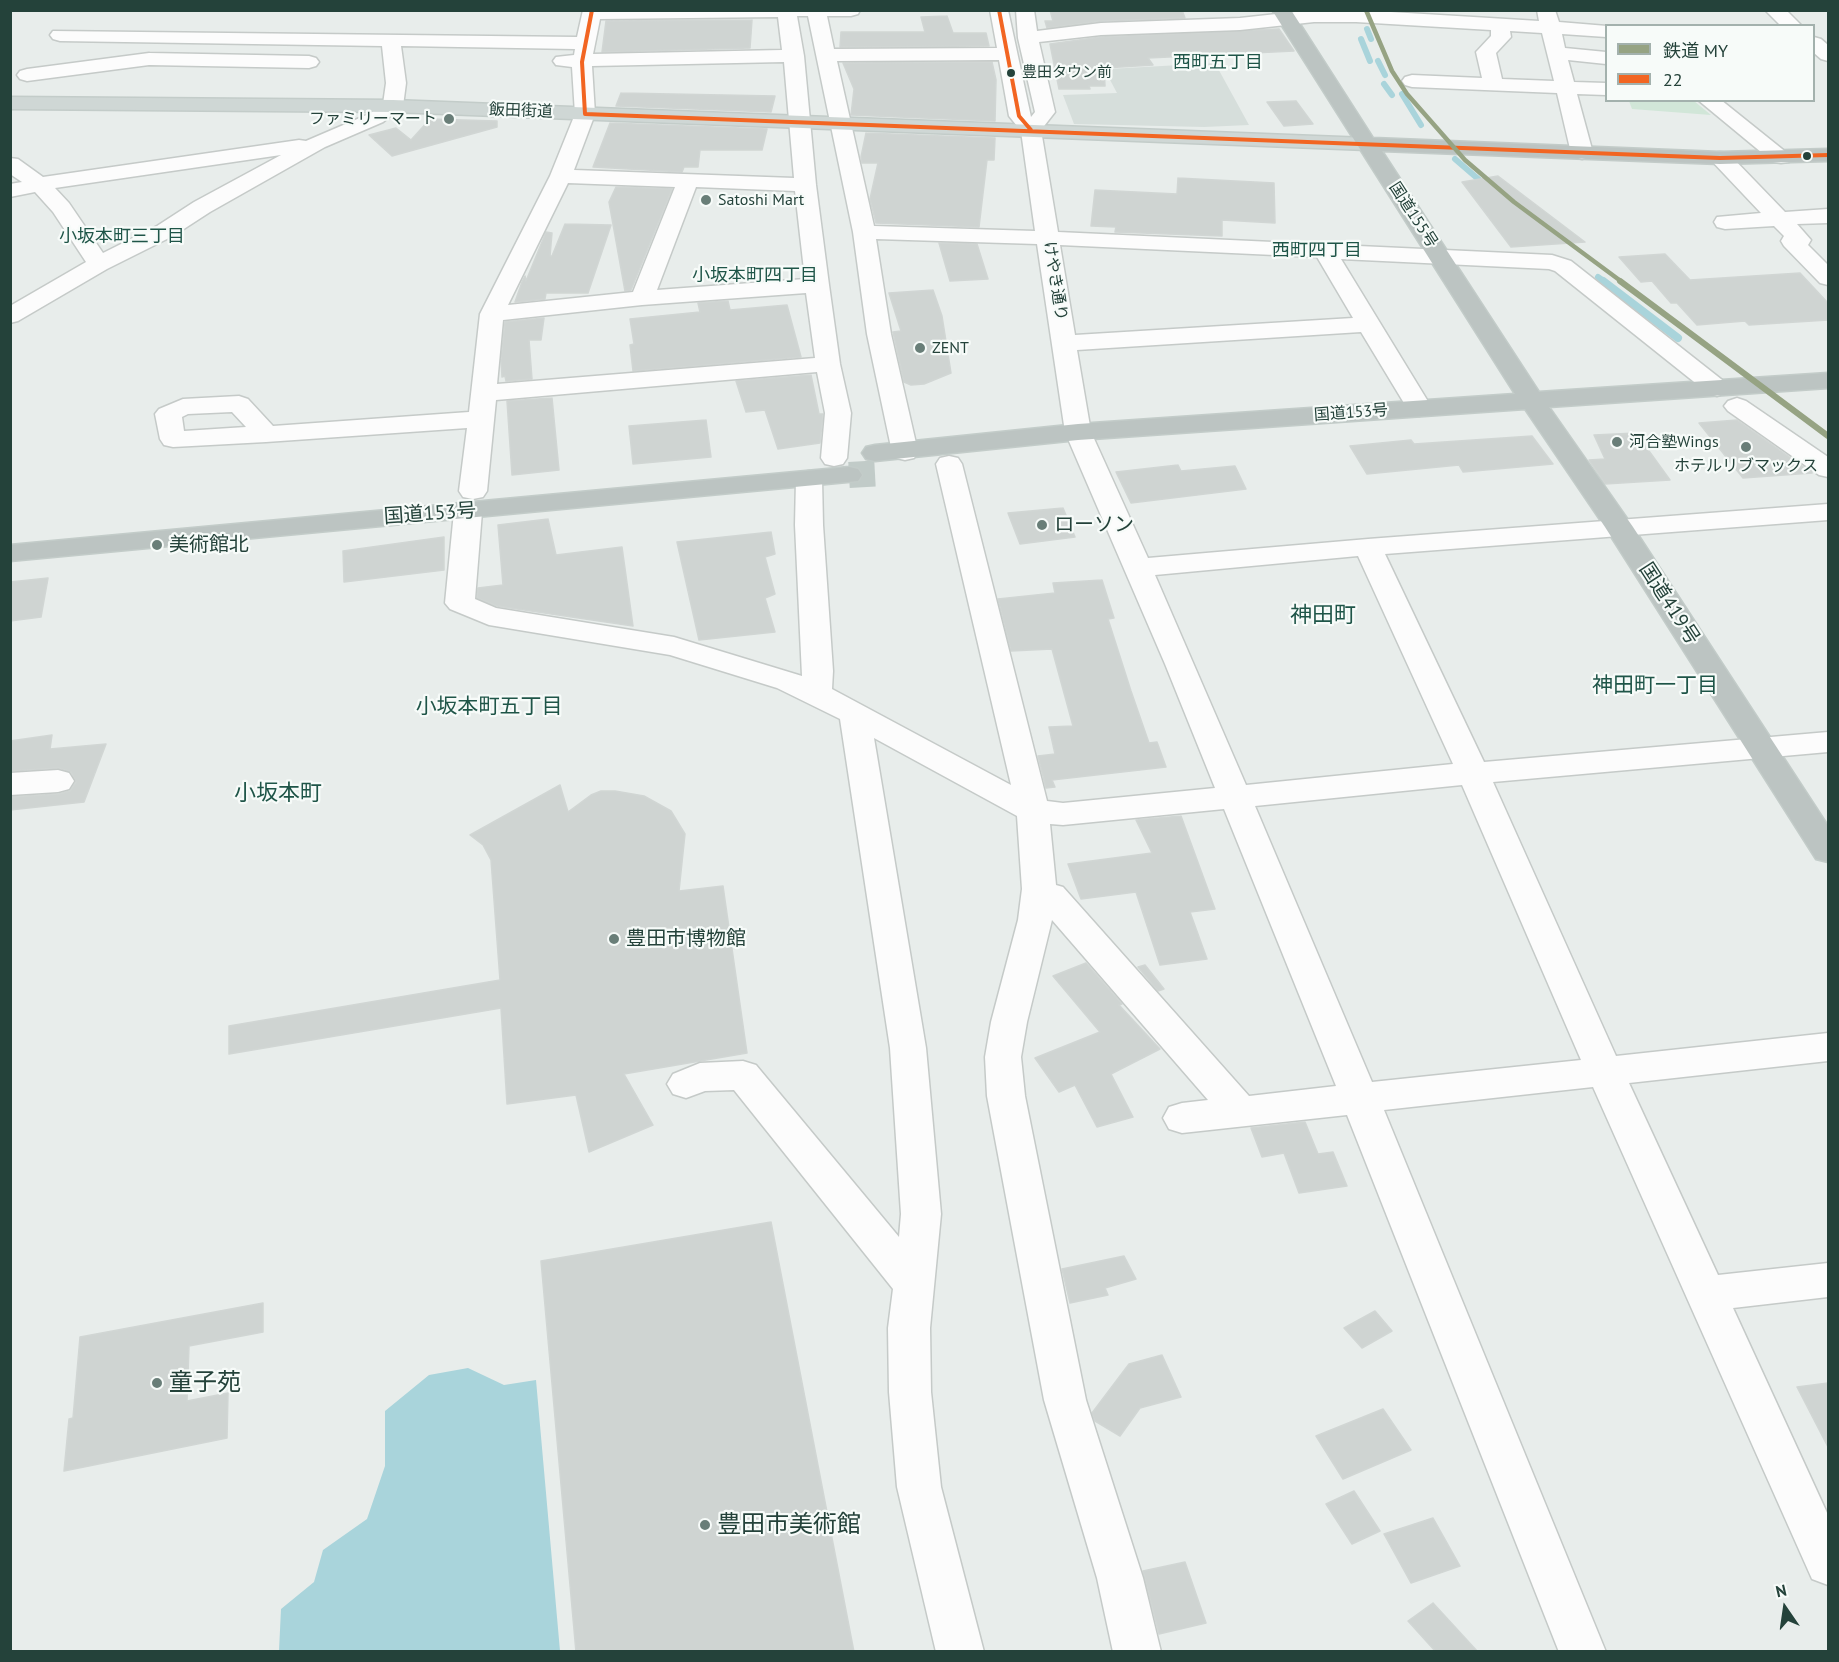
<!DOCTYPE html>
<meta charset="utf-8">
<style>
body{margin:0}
#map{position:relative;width:1839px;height:1662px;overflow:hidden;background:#e8edeb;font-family:"PT Sans","Noto Sans JP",sans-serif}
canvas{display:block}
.frame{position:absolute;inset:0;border:12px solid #24423a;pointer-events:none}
.legend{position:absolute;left:1605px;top:24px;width:210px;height:78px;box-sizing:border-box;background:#f7fbf9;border:2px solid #a3b1ad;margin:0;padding:8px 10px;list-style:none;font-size:18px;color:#24423a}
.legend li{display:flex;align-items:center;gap:12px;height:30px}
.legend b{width:30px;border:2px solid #a3b1ad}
.north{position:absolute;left:1755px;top:1578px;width:60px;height:60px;-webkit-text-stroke:4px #f7fbf9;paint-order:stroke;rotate:347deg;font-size:16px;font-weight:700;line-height:24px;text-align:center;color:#24423a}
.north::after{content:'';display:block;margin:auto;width:21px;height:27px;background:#24423a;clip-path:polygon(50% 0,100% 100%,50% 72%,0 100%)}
</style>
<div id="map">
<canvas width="1839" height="1662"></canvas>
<div class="frame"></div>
<ul class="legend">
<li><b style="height:8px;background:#96a383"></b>鉄道 MY</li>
<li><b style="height:8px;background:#f26522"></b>22</li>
</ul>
<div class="north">N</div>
</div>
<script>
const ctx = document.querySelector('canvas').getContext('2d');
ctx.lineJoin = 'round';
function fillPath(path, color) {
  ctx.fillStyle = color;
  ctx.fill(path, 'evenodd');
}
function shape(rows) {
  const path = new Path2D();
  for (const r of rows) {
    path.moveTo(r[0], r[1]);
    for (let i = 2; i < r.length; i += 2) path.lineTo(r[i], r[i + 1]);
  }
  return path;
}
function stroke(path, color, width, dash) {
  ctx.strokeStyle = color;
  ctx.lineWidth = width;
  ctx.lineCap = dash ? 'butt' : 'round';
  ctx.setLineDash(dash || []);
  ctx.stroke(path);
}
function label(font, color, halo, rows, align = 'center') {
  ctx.font = font + ' "PT Sans","Noto Sans JP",sans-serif';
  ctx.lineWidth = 4.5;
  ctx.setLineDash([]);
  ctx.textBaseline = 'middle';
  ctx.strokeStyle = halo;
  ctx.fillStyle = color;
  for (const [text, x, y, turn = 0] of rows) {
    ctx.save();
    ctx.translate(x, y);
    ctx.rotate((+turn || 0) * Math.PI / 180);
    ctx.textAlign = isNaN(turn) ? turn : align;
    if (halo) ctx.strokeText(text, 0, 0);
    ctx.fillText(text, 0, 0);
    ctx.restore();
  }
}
fillPath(shape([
 [1215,63,1249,125,1204,127,1074,124,1063,95,1117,93,1109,78,1109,69]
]), '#d6dedb');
fillPath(shape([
 [1629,101,1694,101,1711,115,1632,109]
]), '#d1e6d8');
fillPath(shape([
 [468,1368,504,1385,536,1380,560,1651,279,1651,281,1609,314,1582,323,1550,367,1519,385,1466,385,1411,429,1375]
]), '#a9d4db');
stroke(shape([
 [1367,29,1371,39],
 [1361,39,1370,61],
 [1378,61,1385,75],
 [1384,84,1392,95],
 [1402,94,1421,125],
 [1455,159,1484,184],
 [1598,277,1605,282]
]), '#a9d4db', 6);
stroke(shape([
 [1603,281,1678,338]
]), '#a9d4db', 8);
const building = shape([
 [1050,10,1182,10,1185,18,1101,21,1047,28,1045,21,1053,21,1050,10],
 [947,16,953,33,986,33,989,46,840,47,841,32,925,32,921,17,947,16],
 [752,20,750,48,602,52,606,21,752,20],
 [1279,29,1294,51,1148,58,1153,65,1104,68,1105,86,1089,86,1090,89,1059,89,1050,44,1101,37,1279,29],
 [992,62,996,80,995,121,851,115,854,89,843,63,992,62],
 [621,93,775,96,771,112,616,106,621,93],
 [1296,101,1313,124,1284,126,1267,102,1296,101],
 [430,119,497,121,497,127,392,156,369,135,396,128,411,140,430,119],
 [610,123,767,129,762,150,700,150,698,167,684,167,682,172,593,167,610,123],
 [866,133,995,138,994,160,987,160,979,227,876,223,870,199,878,163,862,163,861,157,866,133],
 [1498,176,1585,242,1511,247,1462,182,1498,176],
 [1178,178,1274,183,1275,223,1222,220,1222,236,1115,232,1116,227,1091,226,1095,190,1177,194,1178,178],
 [616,187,672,189,631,290,625,291,609,202,616,187],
 [565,224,611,225,588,293,546,293,545,299,515,302,522,282,525,276,526,281,546,232,552,233,550,256,552,256,565,224],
 [939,243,977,244,988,279,950,281,939,243],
 [1665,254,1690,280,1800,273,1828,303,1828,320,1749,325,1745,321,1697,325,1677,303,1671,303,1652,281,1641,282,1619,257,1665,254],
 [933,290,942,316,951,373,924,384,911,385,904,382,893,332,901,331,889,293,933,290],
 [728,301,730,310,787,305,801,357,633,371,630,345,634,344,630,319,700,312,698,303,728,301],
 [544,318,541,340,529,340,532,379,506,381,505,376,502,377,501,360,505,322,544,318],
 [811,375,819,414,823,414,820,443,778,449,765,410,746,412,736,381,811,375],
 [552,398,559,470,512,475,507,401,552,398],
 [706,420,711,457,633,464,629,426,706,420],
 [1737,420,1812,473,1743,478,1699,423,1737,420],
 [1636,433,1670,480,1605,484,1589,460,1605,459,1594,435,1636,433],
 [1532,436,1553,464,1463,472,1459,465,1367,474,1350,446,1411,440,1414,444,1532,436],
 [1178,465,1181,471,1235,466,1246,489,1131,503,1116,472,1178,465],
 [1063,508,1075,537,1020,544,1008,513,1063,508],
 [548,519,556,555,622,547,633,626,497,606,477,598,478,588,503,585,498,525,548,519],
 [771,532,775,554,765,557,775,594,765,598,775,632,699,640,677,542,771,532],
 [444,537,444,570,344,582,343,551,444,537],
 [48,578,41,617,10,621,10,582,48,578],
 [1102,580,1114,618,1108,619,1131,691,1149,743,1157,742,1166,767,1052,780,1055,787,1046,788,1038,756,1055,754,1049,727,1073,726,1052,649,1011,651,998,599,1055,593,1053,583,1102,580],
 [52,735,50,749,106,744,84,802,10,810,10,797,59,794,70,791,76,782,71,772,59,768,10,771,10,741,52,735],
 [560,785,568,812,591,795,601,791,615,791,644,796,671,811,685,834,679,891,723,886,747,1053,624,1074,653,1125,589,1152,576,1095,507,1104,501,1008,229,1054,229,1026,500,980,491,860,483,845,470,835,560,785],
 [1181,816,1215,909,1190,912,1207,959,1160,965,1136,892,1081,899,1068,864,1152,853,1136,820,1181,816],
 [1086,963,1122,1004,1119,1005,1160,1049,1111,1074,1133,1117,1097,1127,1075,1085,1059,1092,1035,1058,1100,1032,1053,976,1086,963],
 [1145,965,1164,989,1158,991,1138,967,1145,965],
 [1305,1122,1318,1154,1333,1152,1347,1186,1299,1193,1284,1153,1262,1157,1251,1128,1305,1122],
 [771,1222,854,1652,576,1652,541,1261,771,1222],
 [1124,1256,1136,1279,1105,1288,1108,1295,1070,1303,1062,1269,1124,1256],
 [263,1303,263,1332,189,1346,187,1401,228,1393,227,1438,64,1471,69,1419,73,1418,80,1337,263,1303],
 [1375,1311,1392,1331,1362,1348,1344,1328,1375,1311],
 [1162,1355,1181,1397,1140,1408,1120,1436,1095,1421,1092,1413,1129,1364,1162,1355],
 [1828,1383,1828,1447,1797,1387,1828,1383],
 [1383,1409,1411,1450,1343,1479,1316,1436,1383,1409],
 [1354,1491,1380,1531,1352,1544,1326,1504,1354,1491],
 [1433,1518,1460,1566,1411,1583,1384,1534,1433,1518],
 [1185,1562,1206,1623,1159,1634,1143,1571,1185,1562],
 [1433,1603,1478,1652,1436,1652,1408,1621,1433,1603]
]);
fillPath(building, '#cfd4d2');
stroke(building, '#d1d6d4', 1.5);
stroke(shape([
 [849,475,885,473]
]), '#c1cbc8', 26, [26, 14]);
const minor = shape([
 [583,10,860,10,858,14,851,16,827,16,834,49,997,48,990,10,1008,10,1031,117,1035,112,1018,38,1016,10,1034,10,1037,31,1101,23,1240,18,1313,10,1358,10,1539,21,1537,10,1555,10,1559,22,1607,26,1606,37,1562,34,1565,48,1606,52,1606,64,1568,60,1574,82,1606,83,1606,95,1577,94,1593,153,1589,157,1582,159,1575,157,1571,153,1557,93,1412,87,1405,85,1402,81,1405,77,1412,75,1482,78,1476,52,1491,36,1491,30,1356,22,1314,22,1240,30,1101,35,1039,42,1055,112,1041,130,1058,232,1552,255,1571,261,1726,383,1730,388,1726,393,1717,396,1708,393,1555,271,1549,269,1341,259,1432,408,1428,413,1419,416,1410,413,1361,332,1077,350,1091,432,1148,558,1368,539,1828,504,1828,520,1385,554,1484,762,1828,732,1828,752,1493,782,1616,1056,1828,1033,1828,1061,1629,1083,1718,1275,1828,1263,1828,1297,1733,1308,1828,1515,1828,1585,1812,1579,1593,1087,1384,1110,1606,1652,1559,1652,1347,1115,1182,1133,1169,1129,1163,1118,1169,1107,1182,1103,1208,1100,1052,920,1027,1022,1021,1057,1025,1096,1086,1400,1143,1578,1161,1652,1113,1652,1097,1578,1044,1400,987,1096,985,1057,991,1022,1018,920,1022,889,1017,816,874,738,926,1048,941,1214,930,1328,931,1392,941,1487,984,1652,936,1652,897,1487,889,1392,888,1328,893,1289,734,1090,705,1091,686,1098,673,1094,667,1084,673,1074,700,1063,743,1061,756,1065,899,1237,901,1214,890,1048,840,719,777,688,670,655,489,625,450,609,445,603,454,512,458,506,468,504,478,506,482,512,475,599,496,608,674,637,802,676,795,525,796,479,800,473,809,471,818,473,822,479,823,525,833,671,832,689,1011,785,936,464,940,458,949,456,958,458,962,464,1047,801,1063,803,1215,788,1165,664,1065,432,1037,244,876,239,891,334,918,452,914,458,905,460,896,458,892,452,867,334,853,232,808,16,797,16,804,56,816,185,829,285,840,364,851,413,847,458,843,464,834,466,825,464,821,458,825,413,817,372,496,400,487,491,483,497,473,499,463,497,459,491,467,428,266,442,173,447,164,445,160,439,155,414,159,409,183,399,239,396,248,399,273,426,469,412,480,314,550,176,575,114,572,67,556,65,553,61,556,57,574,55,575,49,401,46,406,83,403,106,383,122,325,147,210,212,173,236,107,269,18,321,10,323,10,306,86,262,53,212,35,192,10,197,10,184,22,182,10,174,10,158,18,159,43,177,299,140,306,141,369,114,383,104,386,83,382,46,60,41,53,39,50,35,53,31,577,37,583,10],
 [778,17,782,50,593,54,600,19,778,17],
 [1510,31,1542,33,1554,81,1502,79,1496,53,1511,37,1510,31],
 [999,60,1009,116,1021,131,1035,231,874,226,837,61,999,60],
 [784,62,794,178,574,170,595,114,592,66,784,62],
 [281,155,194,202,157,226,103,253,69,203,55,188,281,155],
 [568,183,675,187,633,292,508,305,568,183],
 [696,187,795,191,805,279,657,290,696,187],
 [1060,245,1317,257,1353,318,1075,335,1060,245],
 [806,293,815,358,497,384,503,320,642,305,806,293],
 [232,412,246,427,184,431,182,417,188,414,232,412],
 [1358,556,1453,764,1246,785,1155,575,1358,556],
 [1462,785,1581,1060,1372,1082,1255,806,1462,785],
 [1224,809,1336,1086,1249,1096,1063,887,1056,885,1050,824,1063,825,1224,809],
 [1765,10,1786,10,1802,26,1781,26,1765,10],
 [1814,37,1821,39,1828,45,1828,61,1821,59,1814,53,1814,37],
 [149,53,309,56,316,58,319,62,316,66,309,68,149,65,27,81,20,79,17,75,20,71,27,69,149,53],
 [1698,100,1721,100,1792,157,1789,162,1781,163,1773,162,1698,100],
 [1720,152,1728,153,1785,212,1828,209,1828,223,1797,224,1811,240,1808,245,1828,265,1828,285,1820,283,1784,246,1781,241,1784,236,1774,226,1725,229,1717,227,1714,222,1717,217,1761,213,1709,158,1712,153,1720,152],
 [1737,398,1746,401,1828,457,1828,477,1819,475,1728,411,1724,406,1728,401,1737,398],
 [58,770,69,773,74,781,69,789,58,792,10,795,10,773,58,770]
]);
const major = shape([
 [10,97,393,100,1367,138,1374,140,1377,144,1374,148,1367,150,393,112,10,109,10,97]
]);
const highway = shape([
 [1272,10,1291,10,1373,138,1720,152,1828,149,1828,161,1720,164,1382,151,1539,392,1828,373,1828,388,1549,407,1633,527,1828,826,1828,862,1816,859,1605,527,1525,409,1078,440,875,461,866,459,862,453,866,447,875,445,1078,424,1515,394,1272,10],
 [849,467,858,469,862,475,858,481,10,561,10,545,849,467]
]);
stroke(minor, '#c5cac8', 3);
stroke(major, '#c3ccc9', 3);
stroke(highway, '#c3ccc9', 3);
fillPath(minor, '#fcfcfc');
fillPath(major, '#cfd7d5');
fillPath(highway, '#bcc4c2');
stroke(shape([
 [592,10,582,62,585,114,1720,158,1828,155],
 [999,10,1019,116,1031,130]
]), '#f26522', 4);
stroke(shape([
 [1366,10,1392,71,1407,94,1465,160,1514,202,1622,282]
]), '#96a383', 4.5);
stroke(shape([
 [1620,281,1828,436]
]), '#96a383', 6);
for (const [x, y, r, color] of [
 [1011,73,5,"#24423a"],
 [449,119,6,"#697e78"],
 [1807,156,5,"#24423a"],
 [706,200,6,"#697e78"],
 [920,348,6,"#697e78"],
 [1617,442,6,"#697e78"],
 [1746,447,6,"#697e78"],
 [1042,525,6,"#697e78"],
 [157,545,6,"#697e78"],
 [614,939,6,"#697e78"],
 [157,1383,6,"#697e78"],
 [705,1525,6,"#697e78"]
]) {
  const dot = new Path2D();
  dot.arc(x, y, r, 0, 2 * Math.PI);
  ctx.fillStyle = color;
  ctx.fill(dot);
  stroke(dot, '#f7fbf9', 2);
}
label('15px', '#24423a', '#f7fbf9', [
 ["豊田タウン前",1022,73]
], 'left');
label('16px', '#24423a', '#f7fbf9', [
 ["飯田街道",521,111,2],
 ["国道155号",1413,215,57],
 ["けやき通り",1055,281,81],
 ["国道153号",1351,413,-4]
]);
label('16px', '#24423a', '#f7fbf9', [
 ["ファミリーマート",437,119,"right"],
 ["Satoshi Mart",718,200],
 ["ZENT",932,348],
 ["河合塾Wings",1629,442],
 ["ホテルリブマックス",1746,466,"center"]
], 'left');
label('18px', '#1f5548', '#f7fbf9', [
 ["西町五丁目",1218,63],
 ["小坂本町三丁目",122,237],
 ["西町四丁目",1317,251],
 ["小坂本町四丁目",755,276]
]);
label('20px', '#24423a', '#f7fbf9', [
 ["国道153号",430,514,-4],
 ["国道419号",1669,604,57]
]);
label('20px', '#24423a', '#f7fbf9', [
 ["ローソン",1054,525],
 ["美術館北",169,545],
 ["豊田市博物館",626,939]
], 'left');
label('21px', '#1f5548', '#f7fbf9', [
 ["神田町一丁目",1655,686],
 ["小坂本町五丁目",489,707]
]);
label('22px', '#1f5548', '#f7fbf9', [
 ["神田町",1323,616],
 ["小坂本町",278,794]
]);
label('24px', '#24423a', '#f7fbf9', [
 ["童子苑",169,1383],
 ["豊田市美術館",717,1525]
], 'left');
</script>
